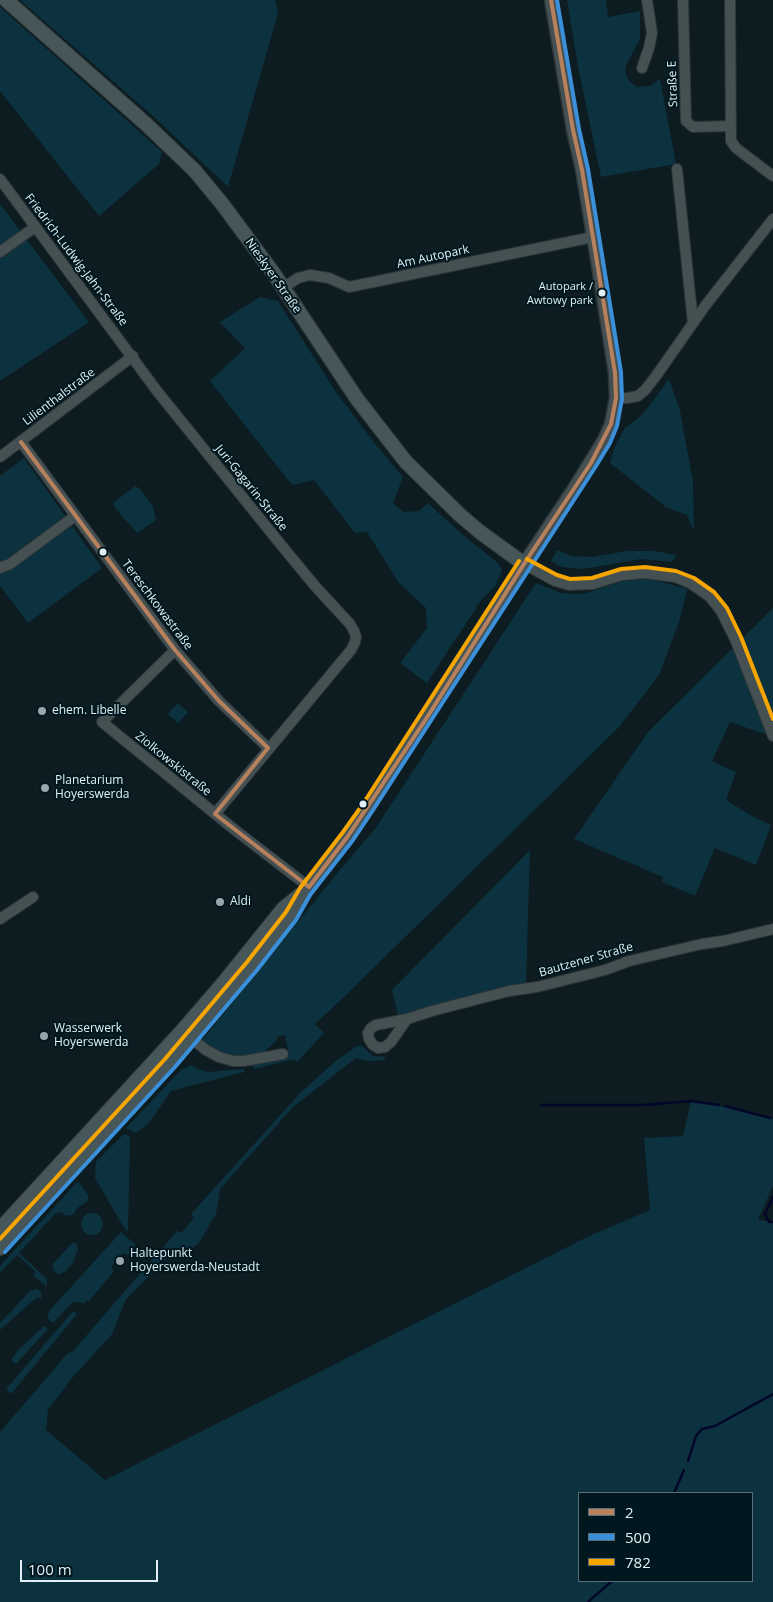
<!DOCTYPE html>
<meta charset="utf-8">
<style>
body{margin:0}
#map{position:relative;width:773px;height:1602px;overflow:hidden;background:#0d1c21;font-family:"Open Sans",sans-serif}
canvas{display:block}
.legend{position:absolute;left:578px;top:1492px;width:175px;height:90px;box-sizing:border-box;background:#00171f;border:1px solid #5a6e75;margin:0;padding:6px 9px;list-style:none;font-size:15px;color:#e1f0f6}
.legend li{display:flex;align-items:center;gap:10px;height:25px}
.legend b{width:25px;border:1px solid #5a6e75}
.scale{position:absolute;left:20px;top:1560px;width:138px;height:22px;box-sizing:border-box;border:2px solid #e1f0f6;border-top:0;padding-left:6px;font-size:15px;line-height:18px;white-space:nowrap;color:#e1f0f6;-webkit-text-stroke:4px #00171f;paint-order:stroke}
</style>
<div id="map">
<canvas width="773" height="1602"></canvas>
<ul class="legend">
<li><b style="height:6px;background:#b6815c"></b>2</li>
<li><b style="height:6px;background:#3a90db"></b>500</li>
<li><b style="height:6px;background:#f7a600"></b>782</li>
</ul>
<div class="scale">100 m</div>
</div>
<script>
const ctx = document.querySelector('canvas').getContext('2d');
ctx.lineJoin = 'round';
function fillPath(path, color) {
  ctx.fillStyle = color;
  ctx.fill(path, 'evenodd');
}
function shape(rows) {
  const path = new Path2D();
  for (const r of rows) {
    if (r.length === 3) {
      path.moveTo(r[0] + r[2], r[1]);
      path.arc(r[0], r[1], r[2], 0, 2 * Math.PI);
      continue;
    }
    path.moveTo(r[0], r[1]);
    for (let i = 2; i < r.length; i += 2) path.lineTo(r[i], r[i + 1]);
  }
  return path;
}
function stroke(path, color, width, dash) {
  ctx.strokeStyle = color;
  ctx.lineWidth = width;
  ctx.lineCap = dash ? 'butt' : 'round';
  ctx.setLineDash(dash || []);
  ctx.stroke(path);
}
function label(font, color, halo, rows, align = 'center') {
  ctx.font = font + ' "Open Sans",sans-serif';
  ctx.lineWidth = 4;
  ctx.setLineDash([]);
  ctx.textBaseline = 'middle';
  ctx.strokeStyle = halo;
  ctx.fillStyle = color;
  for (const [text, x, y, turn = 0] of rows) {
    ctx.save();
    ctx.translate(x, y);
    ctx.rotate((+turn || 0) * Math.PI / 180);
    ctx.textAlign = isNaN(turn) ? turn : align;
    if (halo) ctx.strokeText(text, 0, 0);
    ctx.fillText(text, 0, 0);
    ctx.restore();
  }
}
fillPath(shape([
 [20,0,275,0,278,13,228,187,154,117],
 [567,0,606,0,608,17,640,11,640,39,626,65,625,72,629,81,637,87,650,86,660,79,676,164,601,177,578,67],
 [0,7,162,152,159,164,99,216,0,91],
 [0,204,89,322,0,381],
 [260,297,278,301,336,392,376,445,403,477,393,503,403,512,419,511,428,503,463,535,499,564,502,570,495,587,482,599,427,683,400,663,427,628,426,608,399,583,367,532,355,533,314,480,292,485,210,381,245,348,220,322],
 [669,379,680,411,693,482,694,531,687,515,666,507,610,463,615,446,625,428,643,414],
 [24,458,102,568,28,623,0,586,0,476],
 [135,486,139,488,153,507,156,520,137,533,115,508,113,503],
 [557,550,572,556,592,557,627,551,654,551,677,555,672,562,641,559,583,569,562,567,551,561],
 [641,579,654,580,687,589,679,622,659,675,619,727,345,996,315,1024,324,1033,297,1062,295,1060,290,1060,254,1069,253,1065,289,1056,285,1035,278,1036,276,1041,261,1055,231,1057,200,1043,339,871,375,829,536,583,561,593,576,594,586,593,623,581],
 [773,608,773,737,730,722,712,761,736,772,726,800,752,816,771,825,756,865,715,848,695,896,662,882,663,877,574,839,648,732],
 [178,703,188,712,178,723,168,714],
 [530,850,526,984,398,1016,392,990],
 [357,1046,362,1046,373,1056,385,1057,385,1060,368,1061,356,1058,293,1107,220,1189,216,1214,199,1243,188,1251,169,1256,126,1299,112,1334,72,1378,48,1410,46,1430,105,1480,587,1237,650,1210,644,1138,683,1136,691,1101,725,1107,773,1119,772,1121,773,1120,773,1159,771,1161,773,1160,773,1186,758,1220,773,1222,773,1602,0,1602,0,1432,67,1354,73,1351,177,1231,181,1233,194,1218,191,1214,301,1092,336,1061],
 [579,1493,752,1493,752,1581,579,1581],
 [191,1065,199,1069,208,1072,244,1069,244,1072,171,1091,148,1124,136,1133,126,1128,181,1070],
 [124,1134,130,1136,128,1232,123,1226,95,1178,96,1162],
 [78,1181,88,1195,88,1201,77,1208,74,1214,66,1216,61,1212,56,1213,19,1253,47,1279,47,1287,33,1275,36,1272,17,1255,0,1273,0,1266],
 [92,1224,11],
 [121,1232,136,1245,128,1255,123,1253,111,1267,114,1271,89,1301,87,1300,85,1303,73,1302,53,1323,47,1318,50,1310],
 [72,1243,76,1243,78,1249,73,1263,66,1271,60,1274,55,1273,53,1268,53,1264],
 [37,1289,41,1292,41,1299,37,1297,0,1330,0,1323,31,1290],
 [73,1311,77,1314,11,1394,6,1389],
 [44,1326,48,1329,16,1364,11,1360,17,1351]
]), '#0b323e');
stroke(shape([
 [541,1105,644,1105,691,1101,719,1105],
 [725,1106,770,1118],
 [773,1197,765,1214,769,1222,773,1222],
 [688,1461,696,1436,702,1429,715,1426,773,1394],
 [674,1493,684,1470],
 [588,1602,612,1581]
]), '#02072a', 2.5);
const minor = shape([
 [683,0,686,121,693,127,731,126],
 [730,0,731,141,736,148,773,176],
 [642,68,649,48,652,33,647,0],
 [677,169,693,323],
 [0,179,157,391,282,546,315,586,350,624,354,631,356,637,355,642,351,650,215,814],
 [0,252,35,227],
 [283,288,298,278,310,275,329,278,349,287,593,237],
 [616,398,628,398,638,396,645,390,656,376,705,306,773,219],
 [21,442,175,650,219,701,268,748],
 [0,457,133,356],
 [524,564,555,581,569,585,593,584,622,575,645,573,675,577,690,583,710,597,721,611,735,639,773,736],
 [0,568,10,564,75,516],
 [175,650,102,722,235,830,309,887],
 [0,919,33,897],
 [407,1019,391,1042,385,1047,378,1048,373,1045,369,1039,368,1033,371,1028,376,1025,407,1019,432,1011,509,991,537,987,605,970,629,961,702,944,723,941,773,929],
 [187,1035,206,1050,219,1057,233,1061,244,1061,283,1054]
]);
const tertiary = shape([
 [524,564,575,487,604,440,611,424,616,398,615,373,597,259,582,170,573,130,551,0]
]);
const secondary = shape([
 [0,1229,182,1031,225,981,283,909,300,895],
 [0,1248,170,1063,252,966,291,916,305,892,348,836,368,807,524,564,480,532,460,515,406,462,357,399,274,274,223,205,195,171,147,125,6,0]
]);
stroke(minor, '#2c3538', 12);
stroke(tertiary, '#2c3538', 15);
stroke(secondary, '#2c3538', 16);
stroke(minor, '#455053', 10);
stroke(tertiary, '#455053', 12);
stroke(secondary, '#475759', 14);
stroke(shape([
 [21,442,175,650,219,701,268,748],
 [215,814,309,887],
 [215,814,268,748],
 [309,887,348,836,426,719,524,564,591,463,611,424,616,398,615,373,582,170,573,130,551,0]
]), '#b6815c', 4);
stroke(shape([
 [5,1252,175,1067,257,970,296,920,310,895,353,840,373,810,596,466,610,443,617,426,622,399,621,372,588,169,579,129,557,0]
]), '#3a90db', 4);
stroke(shape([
 [527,559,557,575,570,579,592,578,621,569,645,567,676,571,694,578,714,592,727,608,741,637,773,719],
 [0,1239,165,1059,247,962,286,912,300,888,343,832,363,804,519,561]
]), '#f7a600', 4);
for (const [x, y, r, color] of [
 [602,293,4.5,"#e1f0f6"],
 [103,552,4.5,"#e1f0f6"],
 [42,711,5,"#97a6ab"],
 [45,788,5,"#97a6ab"],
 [363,804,4.5,"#e1f0f6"],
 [220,902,5,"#97a6ab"],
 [44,1036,5,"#97a6ab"],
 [120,1261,5,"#97a6ab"]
]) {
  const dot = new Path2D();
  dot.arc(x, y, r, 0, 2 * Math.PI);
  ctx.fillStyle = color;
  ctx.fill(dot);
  stroke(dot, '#00171f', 2);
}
label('11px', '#e1f0f6', '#00171f', [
 ["Autopark /",593,287],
 ["Awtowy park",593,301]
], 'right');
label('12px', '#e1f0f6', '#00171f', [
 ["Straße E",673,84,-92],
 ["Am Autopark",433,257,-12],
 ["Friedrich-Ludwig-Jahn-Straße",76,260,53],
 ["Nieskyer Straße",273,276,55],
 ["Lilienthalstraße",59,397,-37],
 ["Juri-Gagarin-Straße",251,488,51],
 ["Tereschkowastraße",157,605,53],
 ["Ziolkowskistraße",173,764,39],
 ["Bautzener Straße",586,960,-16]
]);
label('12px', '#e1f0f6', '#00171f', [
 ["ehem. Libelle",52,711],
 ["Planetarium",55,781],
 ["Hoyerswerda",55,795],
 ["Aldi",230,902],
 ["Wasserwerk",54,1029],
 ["Hoyerswerda",54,1043],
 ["Haltepunkt",130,1254],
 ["Hoyerswerda-Neustadt",130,1268]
], 'left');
</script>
